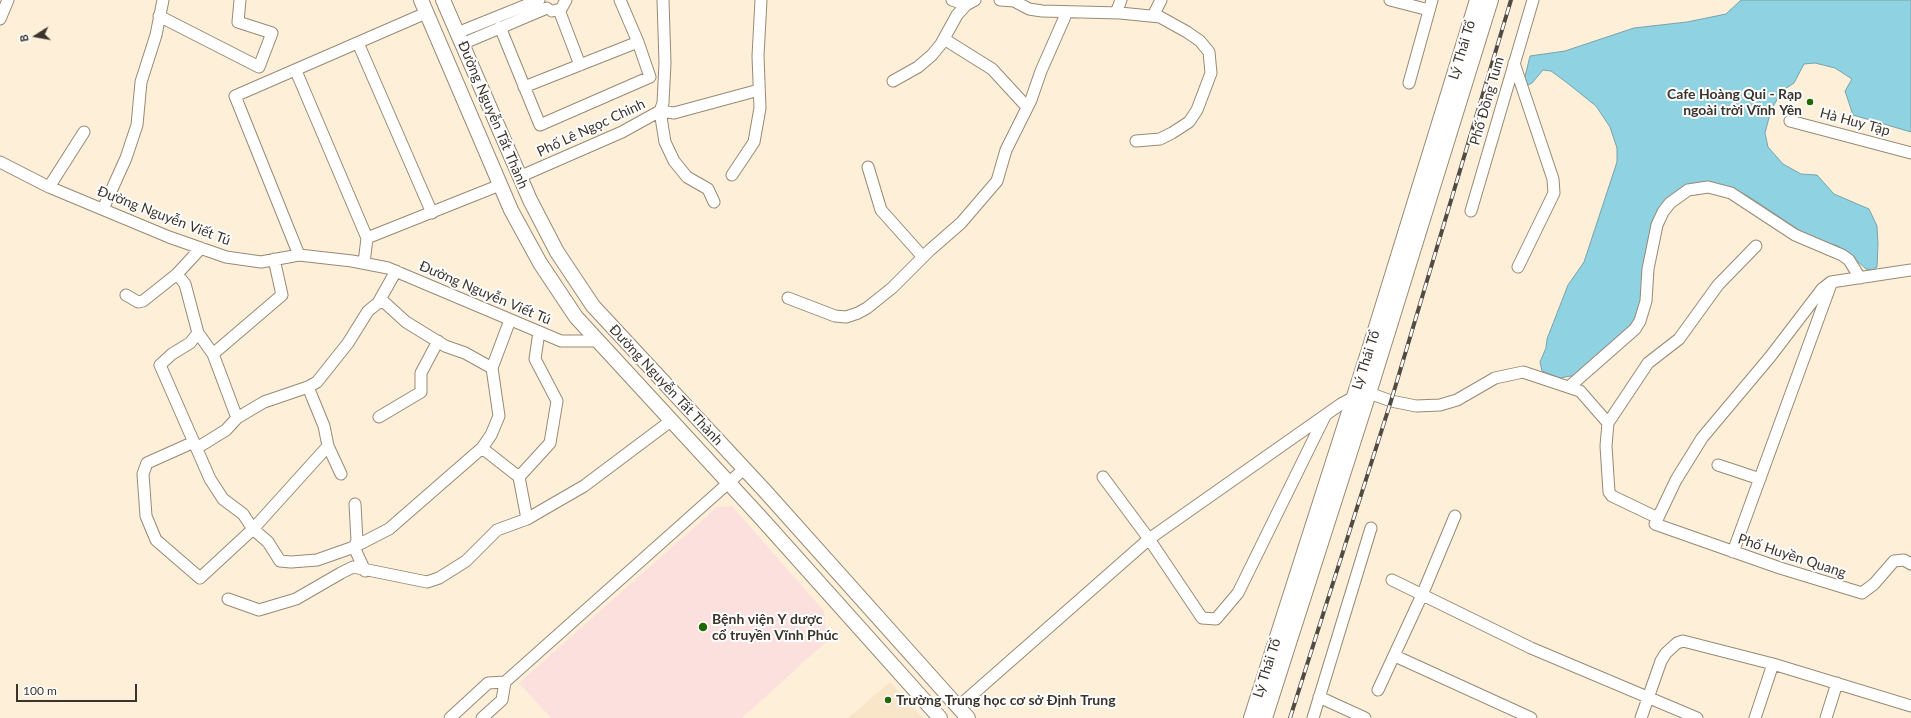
<!DOCTYPE html>
<meta charset="utf-8">
<style>
body{margin:0}
#map{position:relative;width:1911px;height:718px;overflow:hidden;background:#feefd9;font-family:Lato,sans-serif}
canvas{display:block}
.north{position:absolute;left:16px;top:16px;width:40px;height:40px;-webkit-text-stroke:3px #fefefe;paint-order:stroke;rotate:259deg;font-size:11px;font-weight:700;line-height:16px;text-align:center;color:#3a342c}
.north::after{content:'';display:block;margin:auto;width:14px;height:18px;background:#3a342c;clip-path:polygon(50% 0,100% 100%,50% 72%,0 100%)}
.scale{position:absolute;left:16px;top:684px;width:121px;height:18px;box-sizing:border-box;border:2px solid #3a342c;border-top:0;padding-left:5px;font-size:12px;line-height:14px;white-space:nowrap;color:#3a342c;-webkit-text-stroke:3px #fefefe;paint-order:stroke}
</style>
<div id="map">
<canvas width="1911" height="718"></canvas>
<div class="north">B</div>
<div class="scale">100 m</div>
</div>
<script>
const c = document.querySelector('canvas').getContext('2d');
c.lineJoin = 'round';
function paint(path, color) { c.fillStyle = color; c.fill(path, 'evenodd'); }
const poly = rows => new Path2D(rows.map(r => 'M' + r).join(''));
function strokePath(path, color, width, dash) { c.strokeStyle = color; c.lineWidth = width; c.lineCap = dash ? 'butt' : 'round'; c.setLineDash(dash || []); c.stroke(path); }
function write(font, color, halo, rows, align = 'center') {
  c.font = font + ' Lato,sans-serif'; c.lineWidth = 4; c.setLineDash([]); c.textBaseline = 'middle'; c.strokeStyle = halo; c.fillStyle = color; for (const [text, x, y, turn = 0] of rows) {
    c.save(); c.translate(x, y); c.rotate((+turn || 0) * Math.PI / 180); c.textAlign = isNaN(turn) ? turn : align; if (halo) c.strokeText(text, 0, 0); c.fillText(text, 0, 0); c.restore();
  }
}
paint(poly([
 [890,682,923,718,848,718]
]), '#f9e6c9');
paint(poly([
 [732,506,824,611,826,642,742,718,551,718,519,683,717,507]
]), '#fbe0dd');
const water = poly([
 [1741,0,1911,0,1911,132,1853,115,1845,91,1852,79,1835,68,1815,63,1804,64,1794,83,1782,91,1771,110,1765,133,1768,147,1783,164,1801,174,1817,175,1834,194,1869,209,1877,226,1878,244,1877,267,1873,270,1866,269,1853,257,1838,246,1811,238,1748,196,1729,187,1696,184,1657,215,1650,233,1646,252,1641,313,1632,327,1576,375,1560,378,1542,371,1540,362,1546,348,1547,339,1568,285,1584,262,1617,162,1617,148,1610,127,1596,106,1566,82,1551,71,1543,70,1532,83,1526,86,1524,81,1530,56,1565,51,1634,28,1687,22,1726,14,1741,0]
]);
paint(water, '#8fd2e1');
strokePath(water, '#76a3ab', 1);
const minor = poly([
 [952,0,966,5],
 [1000,0,1014,1,1029,9,1042,11,1120,13,1160,17,1187,32,1200,41,1209,52,1211,73,1197,110,1189,122,1172,133,1160,139,1136,141],
 [1390,0,1429,10],
 [559,10,580,65],
 [552,11,561,9,566,0],
 [1116,13,1121,0],
 [159,16,259,67,272,33,238,22,240,0],
 [1153,16,1161,0],
 [0,19,8,0],
 [500,27,540,125,650,77,638,42,620,0],
 [457,33,539,0],
 [944,39,992,69,1027,107],
 [358,43,432,213],
 [462,44,547,8],
 [1514,63,1553,179,1554,193,1518,267],
 [296,71,367,238,364,263],
 [893,81,918,67,932,55,941,44,957,15,966,5,975,0],
 [1409,83,1432,0],
 [524,87,638,42],
 [1790,121,1911,153],
 [0,162,49,187,169,237,226,257,261,262,299,255,352,261,388,268,561,341,597,341],
 [868,167,881,210,923,257],
 [732,175,754,142,760,108,758,56,761,0],
 [519,177,622,132,660,111,663,103,665,63,663,0],
 [49,187,84,132],
 [714,202,708,189,687,177,674,161,665,142,660,111,674,113,759,90],
 [103,209,126,158,137,125,141,82,156,35,163,0],
 [1471,211,1533,0],
 [367,238,500,185],
 [299,255,235,96,426,13],
 [1911,270,1831,282,1822,289,1770,357,1702,438,1676,480,1655,524,1780,568,1862,593,1874,584,1894,561,1904,560,1911,564],
 [177,274,185,284,198,333,190,343,172,354,160,365,210,479,223,499,243,514,253,529,268,542,280,561,291,562,317,560,354,547,389,529,482,448,491,435,499,416,492,368,510,320],
 [126,295,138,302,143,301,177,274,201,248],
 [788,298,835,316,846,317,858,313,867,308,892,288,930,250,961,223,997,181,1006,150,1031,100,1041,71,1067,12],
 [378,303,396,271],
 [198,333,213,354,237,418],
 [213,354,282,295,274,259],
 [308,387,324,426,328,446,341,474],
 [1569,387,1635,329,1640,321,1646,301,1648,269,1657,225,1663,212,1670,203,1688,190,1708,187,1731,193,1795,235,1842,255,1849,260,1860,278],
 [1369,393,1391,401,1416,406,1440,405,1457,400,1495,378,1523,372,1580,391,1608,423],
 [379,417,421,392,421,373,438,341],
 [194,442,147,463,143,474,146,516,156,540,200,578,253,529,328,446],
 [197,448,226,430,237,418,264,402,308,387,317,382,348,343,368,311,378,303,384,302,406,322,445,346,465,353,492,368],
 [1718,465,1760,479],
 [519,477,550,443,557,401,535,359,539,332],
 [1103,477,1149,539,1202,618,1216,619,1238,593,1325,416],
 [355,504,357,541,354,547,365,571],
 [1658,518,1612,496,1609,492,1606,446,1608,423,1648,363,1679,339,1718,285,1756,246],
 [527,519,584,486,672,420],
 [1733,552,1831,284],
 [1392,580,1531,648,1697,718],
 [228,599,259,610,296,599,341,573,353,567,427,582,439,578,466,561,497,530,527,519,519,477,482,448],
 [1395,656,1531,718],
 [1378,690,1422,595,1455,516],
 [1319,697,1365,718],
 [958,707,1149,539,1341,404,1354,397],
 [450,718,488,683,505,682,744,469],
 [482,718,502,700,505,682],
 [1313,718,1371,528],
 [1641,718,1661,661,1666,653,1677,643,1683,641,1773,664,1911,706],
 [1755,718,1773,664],
 [1826,718,1837,683]
]);
const major = poly([
 [421,0,511,210,540,263,576,317,762,519,940,718],
 [443,0,530,200,557,252,593,306,765,491,968,718],
 [1251,718,1373,337,1477,0],
 [1265,718,1369,393,1491,0]
]);
strokePath(minor, '#978a75', 13);
strokePath(major, '#978a75', 16);
strokePath(minor, '#fff', 11);
strokePath(major, '#fff', 14);
const rail = poly([
 [1290,718,1391,401,1511,0]
]);
strokePath(rail, '#524b41', 4);
strokePath(rail, '#fefefe', 2.5, [8]);
for (const [x, y, r, color] of [
 [1810,102,4,"#206802"],
 [703,627,5,"#206802"],
 [888,700,4,"#206802"]
]) { const dot = new Path2D(); dot.arc(x, y, r, 0, 2 * Math.PI); c.fillStyle = color; c.fill(dot); strokePath(dot, '#fefefe', 1.5); }
write('14px', '#3a342c', '#fefefe', [
 ["Lý Thái Tổ",1462,50,-73],
 ["Phố Đồng Tum",1487,101,-74],
 ["Đường Nguyễn Tất Thành",493,115,67],
 ["Hà Huy Tập",1855,122,15],
 ["Phố Lê Ngọc Chinh",591,128,-25],
 ["Đường Nguyễn Viết Tú",164,216,21],
 ["Đường Nguyễn Viết Tú",485,293,23],
 ["Lý Thái Tổ",1366,360,-72],
 ["Đường Nguyễn Tất Thành",666,385,47],
 ["Phố Huyền Quang",1792,556,18],
 ["Lý Thái Tổ",1267,668,-72]
]);
write('bold 14px', '#3a342c', '#fefefe', [
 ["Cafe Hoàng Qui - Rạp",1802,94,"right"],
 ["ngoài trời Vĩnh Yên",1802,110,"right"],
 ["Bệnh viện Y dược",712,619],
 ["cổ truyền Vĩnh Phúc",712,635],
 ["Trường Trung học cơ sở Định Trung",896,700]
], 'left');
</script>
